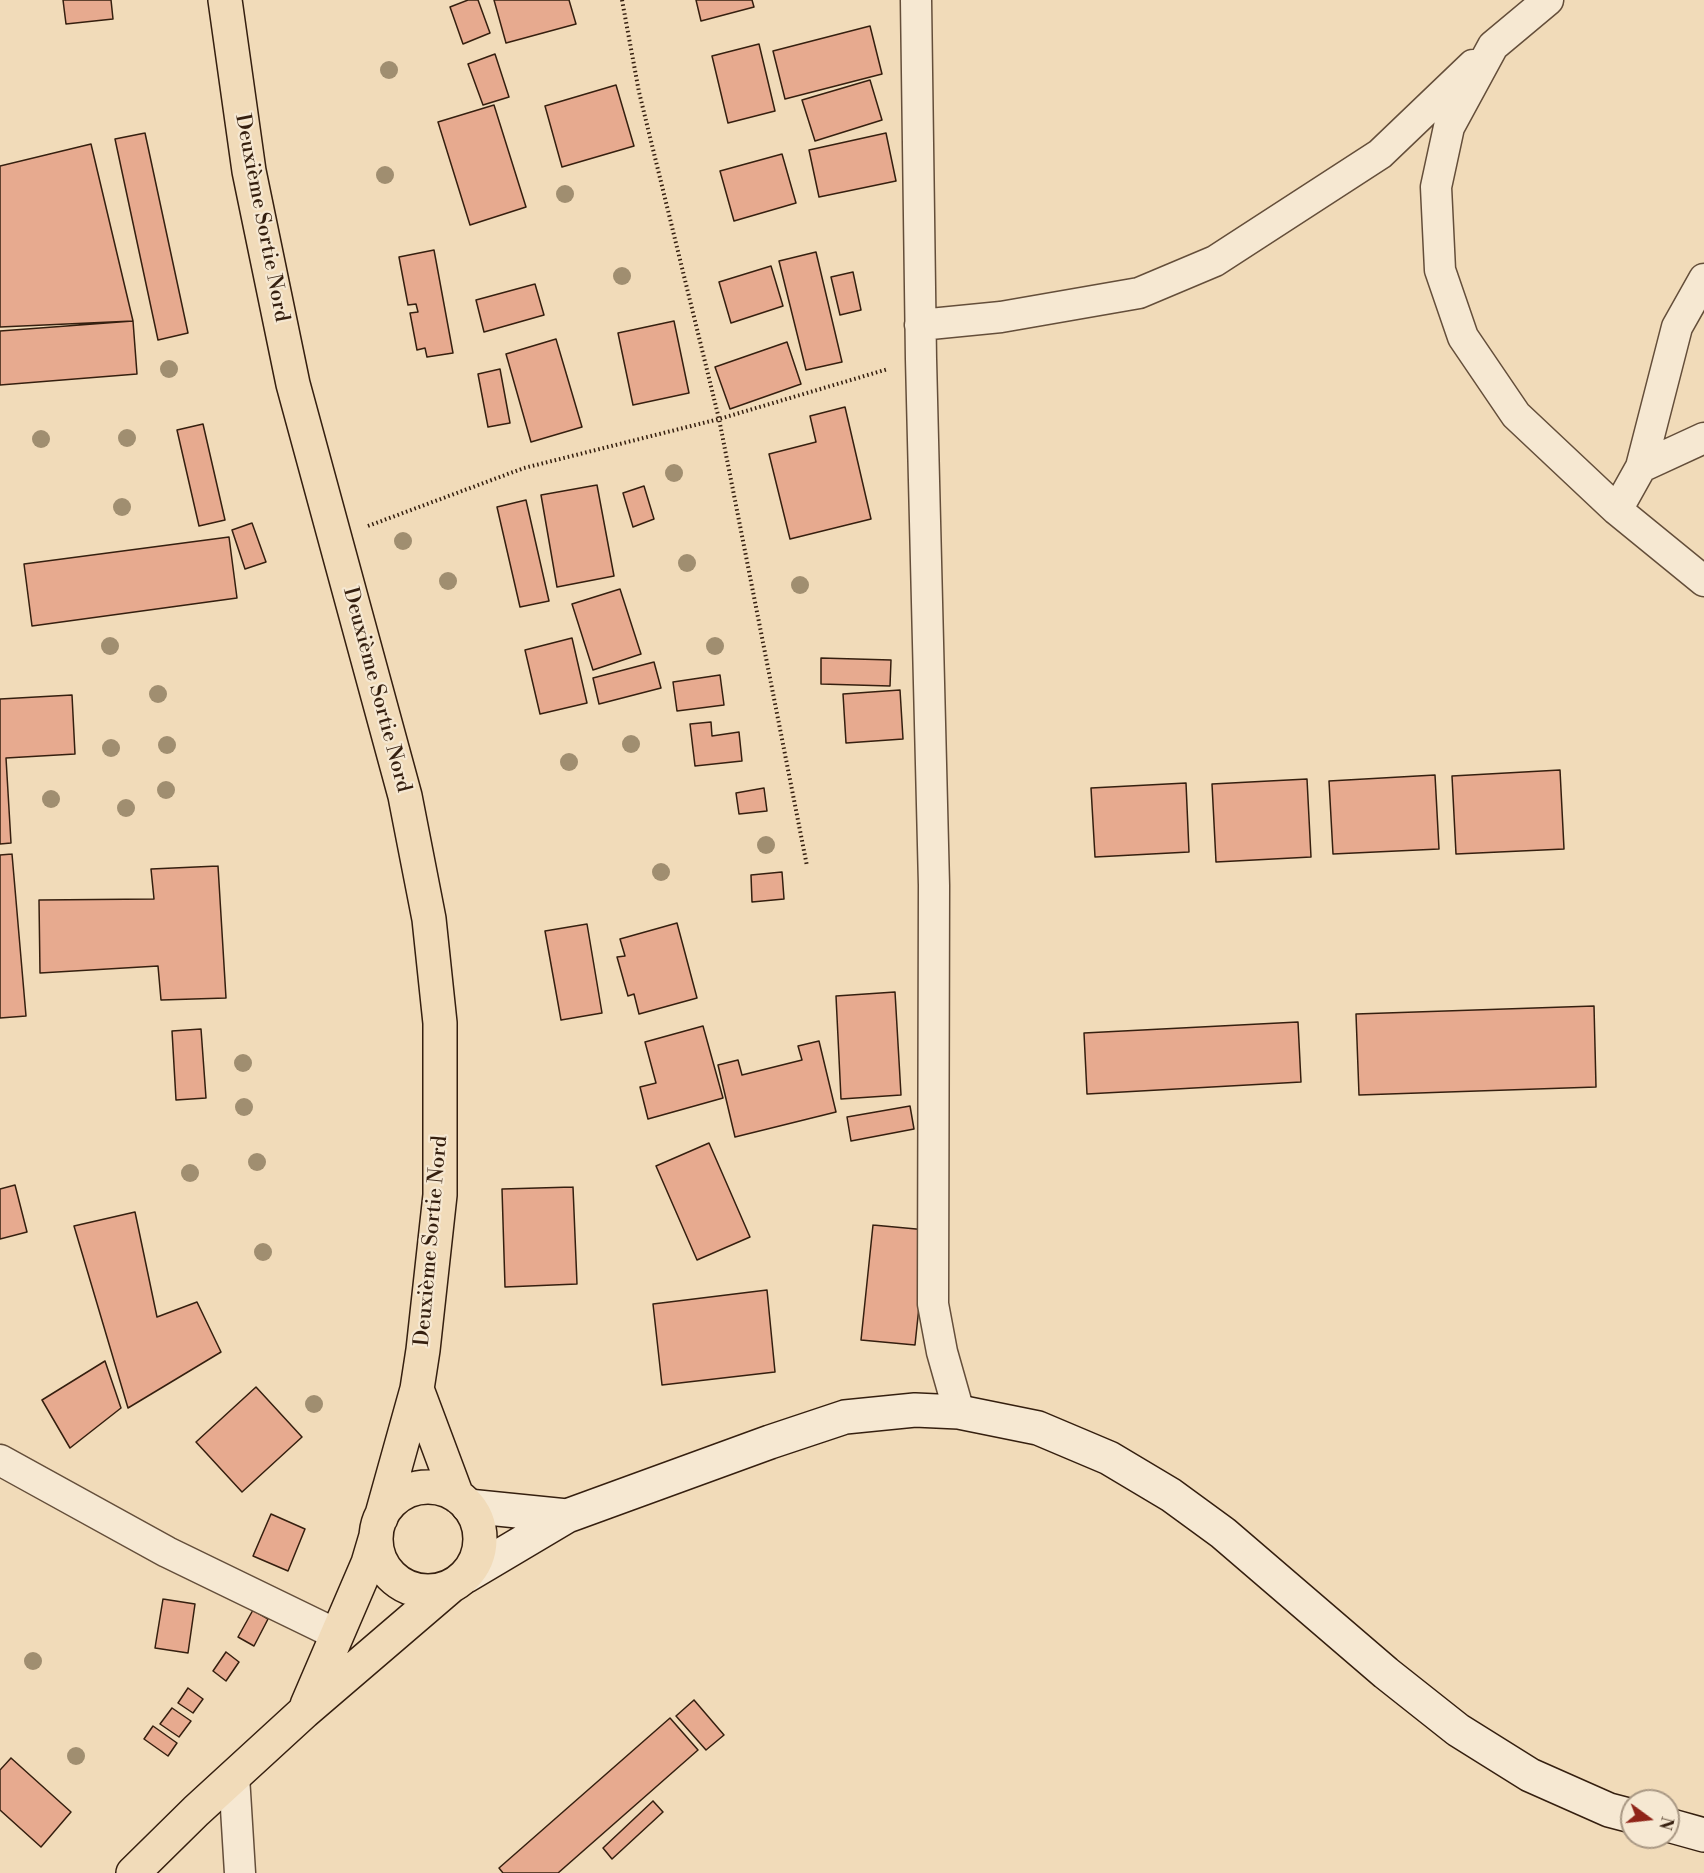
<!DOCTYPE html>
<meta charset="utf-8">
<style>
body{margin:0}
#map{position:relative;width:1704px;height:1873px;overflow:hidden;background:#f1dbb9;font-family:"Libre Bodoni",serif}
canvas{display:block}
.north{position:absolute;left:1620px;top:1789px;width:60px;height:60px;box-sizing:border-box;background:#f6e8d2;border:2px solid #a99884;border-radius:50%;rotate:105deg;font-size:16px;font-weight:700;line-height:24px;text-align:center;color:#351f0f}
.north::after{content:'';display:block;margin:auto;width:21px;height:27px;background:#8f2418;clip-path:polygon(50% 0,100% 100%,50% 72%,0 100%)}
</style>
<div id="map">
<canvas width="1704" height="1873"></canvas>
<div class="north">N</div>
</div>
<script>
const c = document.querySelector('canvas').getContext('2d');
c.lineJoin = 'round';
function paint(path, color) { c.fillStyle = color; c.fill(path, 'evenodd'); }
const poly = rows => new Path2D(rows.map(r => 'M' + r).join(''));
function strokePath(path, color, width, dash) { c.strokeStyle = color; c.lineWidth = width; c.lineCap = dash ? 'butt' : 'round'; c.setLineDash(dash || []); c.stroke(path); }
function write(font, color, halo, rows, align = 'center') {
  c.font = font + ' "Libre Bodoni",serif'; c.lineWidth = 4.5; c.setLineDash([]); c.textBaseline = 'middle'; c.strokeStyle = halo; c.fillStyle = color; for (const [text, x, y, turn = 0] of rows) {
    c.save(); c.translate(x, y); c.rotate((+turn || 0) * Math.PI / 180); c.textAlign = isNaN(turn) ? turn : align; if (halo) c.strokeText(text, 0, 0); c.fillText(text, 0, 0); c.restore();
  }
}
const building = poly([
 [63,0,111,0,113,19,66,24,63,0],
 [468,0,478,0,490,33,463,44,450,7,468,0],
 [494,0,569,0,576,24,506,43,494,0],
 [696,0,752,0,754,7,701,21,696,0],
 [870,26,882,74,785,99,773,51,870,26],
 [759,44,775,111,728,123,712,56,759,44],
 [495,54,509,97,483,105,468,64,495,54],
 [870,80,882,120,815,141,802,100,870,80],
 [616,85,634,146,562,167,545,106,616,85],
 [494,105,526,207,470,225,438,122,494,105],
 [145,133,188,333,158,340,115,139,145,133],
 [886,133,896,181,819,197,809,150,886,133],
 [91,144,133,321,0,327,0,166,91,144],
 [782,154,796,203,734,221,720,171,782,154],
 [434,250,453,353,427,357,425,348,417,350,410,313,418,312,416,304,408,305,399,257,434,250],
 [816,252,842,362,806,370,779,261,816,252],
 [771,266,783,306,731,323,719,282,771,266],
 [853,272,861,310,840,315,831,277,853,272],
 [535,284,544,315,484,332,476,300,535,284],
 [133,321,137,374,0,385,0,331,133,321],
 [674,321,689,393,633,405,618,333,674,321],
 [556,339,582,427,531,442,506,354,556,339],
 [787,342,801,384,730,409,715,367,787,342],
 [500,369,510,423,488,427,478,374,500,369],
 [845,407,871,519,790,539,769,454,816,442,810,416,845,407],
 [203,424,225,520,199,526,177,430,203,424],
 [597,485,614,576,557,587,541,495,597,485],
 [644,486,654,519,633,527,623,493,644,486],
 [526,500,549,601,520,607,497,507,526,500],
 [252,523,266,562,245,569,232,530,252,523],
 [229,537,237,598,32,626,24,564,229,537],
 [620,589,641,654,593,670,572,604,620,589],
 [572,638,587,703,540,714,525,650,572,638],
 [821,658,891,660,890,686,821,684,821,658],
 [654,662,661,688,599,704,593,678,654,662],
 [720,675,724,705,677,711,673,682,720,675],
 [900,690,903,739,846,743,843,694,900,690],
 [72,695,75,754,6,758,11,843,0,844,0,699,72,695],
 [711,722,712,736,739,732,742,761,695,766,690,724,711,722],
 [1560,770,1564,849,1456,854,1452,776,1560,770],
 [1435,775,1439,849,1333,854,1329,781,1435,775],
 [1307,779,1311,857,1216,862,1212,784,1307,779],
 [1186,783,1189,852,1095,857,1091,788,1186,783],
 [764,788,767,811,739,814,736,793,764,788],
 [12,854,26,1016,0,1018,0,855,12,854],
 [218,866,226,998,161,1000,158,966,40,973,39,900,154,899,151,869,218,866],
 [782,872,784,899,752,902,751,875,782,872],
 [677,923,697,998,639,1014,634,994,628,996,617,957,625,956,620,939,677,923],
 [587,924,602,1013,561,1020,545,931,587,924],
 [895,992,901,1095,841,1099,836,996,895,992],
 [1594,1006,1596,1087,1359,1095,1356,1014,1594,1006],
 [1298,1022,1301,1082,1087,1094,1084,1033,1298,1022],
 [703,1026,723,1098,648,1119,640,1087,656,1083,645,1042,703,1026],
 [201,1029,206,1098,176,1100,172,1031,201,1029],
 [819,1041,836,1112,735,1137,718,1065,738,1060,742,1075,802,1060,798,1046,819,1041],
 [910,1106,914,1129,851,1141,847,1117,910,1106],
 [709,1143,750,1237,697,1260,656,1166,709,1143],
 [15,1185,27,1232,0,1239,0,1189,15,1185],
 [573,1187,577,1284,505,1287,502,1189,573,1187],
 [135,1212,157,1317,197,1302,221,1352,128,1408,74,1226,135,1212],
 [873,1225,927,1230,915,1345,861,1340,873,1225],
 [767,1290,775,1372,662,1385,653,1304,767,1290],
 [105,1361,121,1408,70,1448,42,1400,105,1361],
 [256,1387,302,1437,242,1492,196,1442,256,1387],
 [271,1514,305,1529,288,1571,253,1556,271,1514],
 [163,1599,195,1604,188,1653,155,1648,163,1599],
 [253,1610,268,1619,254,1646,238,1637,253,1610],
 [226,1652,239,1662,226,1681,213,1671,226,1652],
 [188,1688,203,1699,193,1713,178,1703,188,1688],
 [694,1700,724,1735,706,1750,676,1716,694,1700],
 [172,1708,191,1721,179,1737,160,1724,172,1708],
 [670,1718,698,1750,558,1873,503,1873,499,1868,670,1718],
 [153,1726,177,1743,168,1756,144,1739,153,1726],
 [11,1758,71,1812,41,1847,0,1810,0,1770,11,1758],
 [653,1801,663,1812,612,1859,603,1848,653,1801]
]);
paint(building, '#e7aa8f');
strokePath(building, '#351f0f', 1.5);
const street = poly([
 [916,0,921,359,934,885,933,1304,942,1352,959,1412],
 [1548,0,1493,46,1449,127,1436,187,1440,270,1463,337,1516,415,1617,510,1704,581],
 [920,325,1001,317,1139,293,1215,261,1380,154,1473,65],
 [1641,467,1704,438],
 [1617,510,1641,467,1677,327,1704,279],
 [0,1460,167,1552,338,1635],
 [234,1776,240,1873]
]);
const secondary = poly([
 [468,1506,567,1516],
 [466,1576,567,1516,770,1442,845,1417,915,1410,959,1412,1038,1428,1109,1458,1171,1495,1223,1533,1386,1673,1458,1730,1530,1775,1609,1810,1632,1816],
 [1668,1825,1704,1835]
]);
const primary = poly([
 [225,0,249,171,293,384,405,796,429,919,440,1023,440,1195,423,1350,417,1389,381,1518],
 [417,1389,457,1496],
 '376 1539a52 52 0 1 1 104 0a52 52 0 1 1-104 0Z',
 [307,1705,368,1563,376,1536],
 [133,1873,196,1811,304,1712,451,1586]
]);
strokePath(street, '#644e3a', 33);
strokePath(secondary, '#351f0f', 36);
strokePath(primary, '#351f0f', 36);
strokePath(poly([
 [622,0,639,92,719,419,807,866],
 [368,526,524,468,719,419,888,369]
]), '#351f0f', 4, [1.5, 3]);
strokePath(street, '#f6e8d2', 30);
strokePath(secondary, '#f6e8d2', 33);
strokePath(primary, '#f1dbb9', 33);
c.fillStyle = '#a08e70';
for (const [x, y] of [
 [389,70],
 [385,175],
 [565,194],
 [622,276],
 [169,369],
 [127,438],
 [41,439],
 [674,473],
 [122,507],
 [403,541],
 [687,563],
 [448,581],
 [800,585],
 [110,646],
 [715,646],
 [158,694],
 [631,744],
 [167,745],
 [111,748],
 [569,762],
 [166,790],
 [51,799],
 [126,808],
 [766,845],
 [661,872],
 [243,1063],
 [244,1107],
 [257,1162],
 [190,1173],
 [263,1252],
 [314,1404],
 [33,1661],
 [76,1756]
]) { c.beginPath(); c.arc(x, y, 9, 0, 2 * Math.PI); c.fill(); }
write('21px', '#351f0f', '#f6e8d2', [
 ["Deuxième Sortie Nord",261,218,79],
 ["Deuxième Sortie Nord",376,690,75],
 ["Deuxième Sortie Nord",432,1241,-85]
]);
</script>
